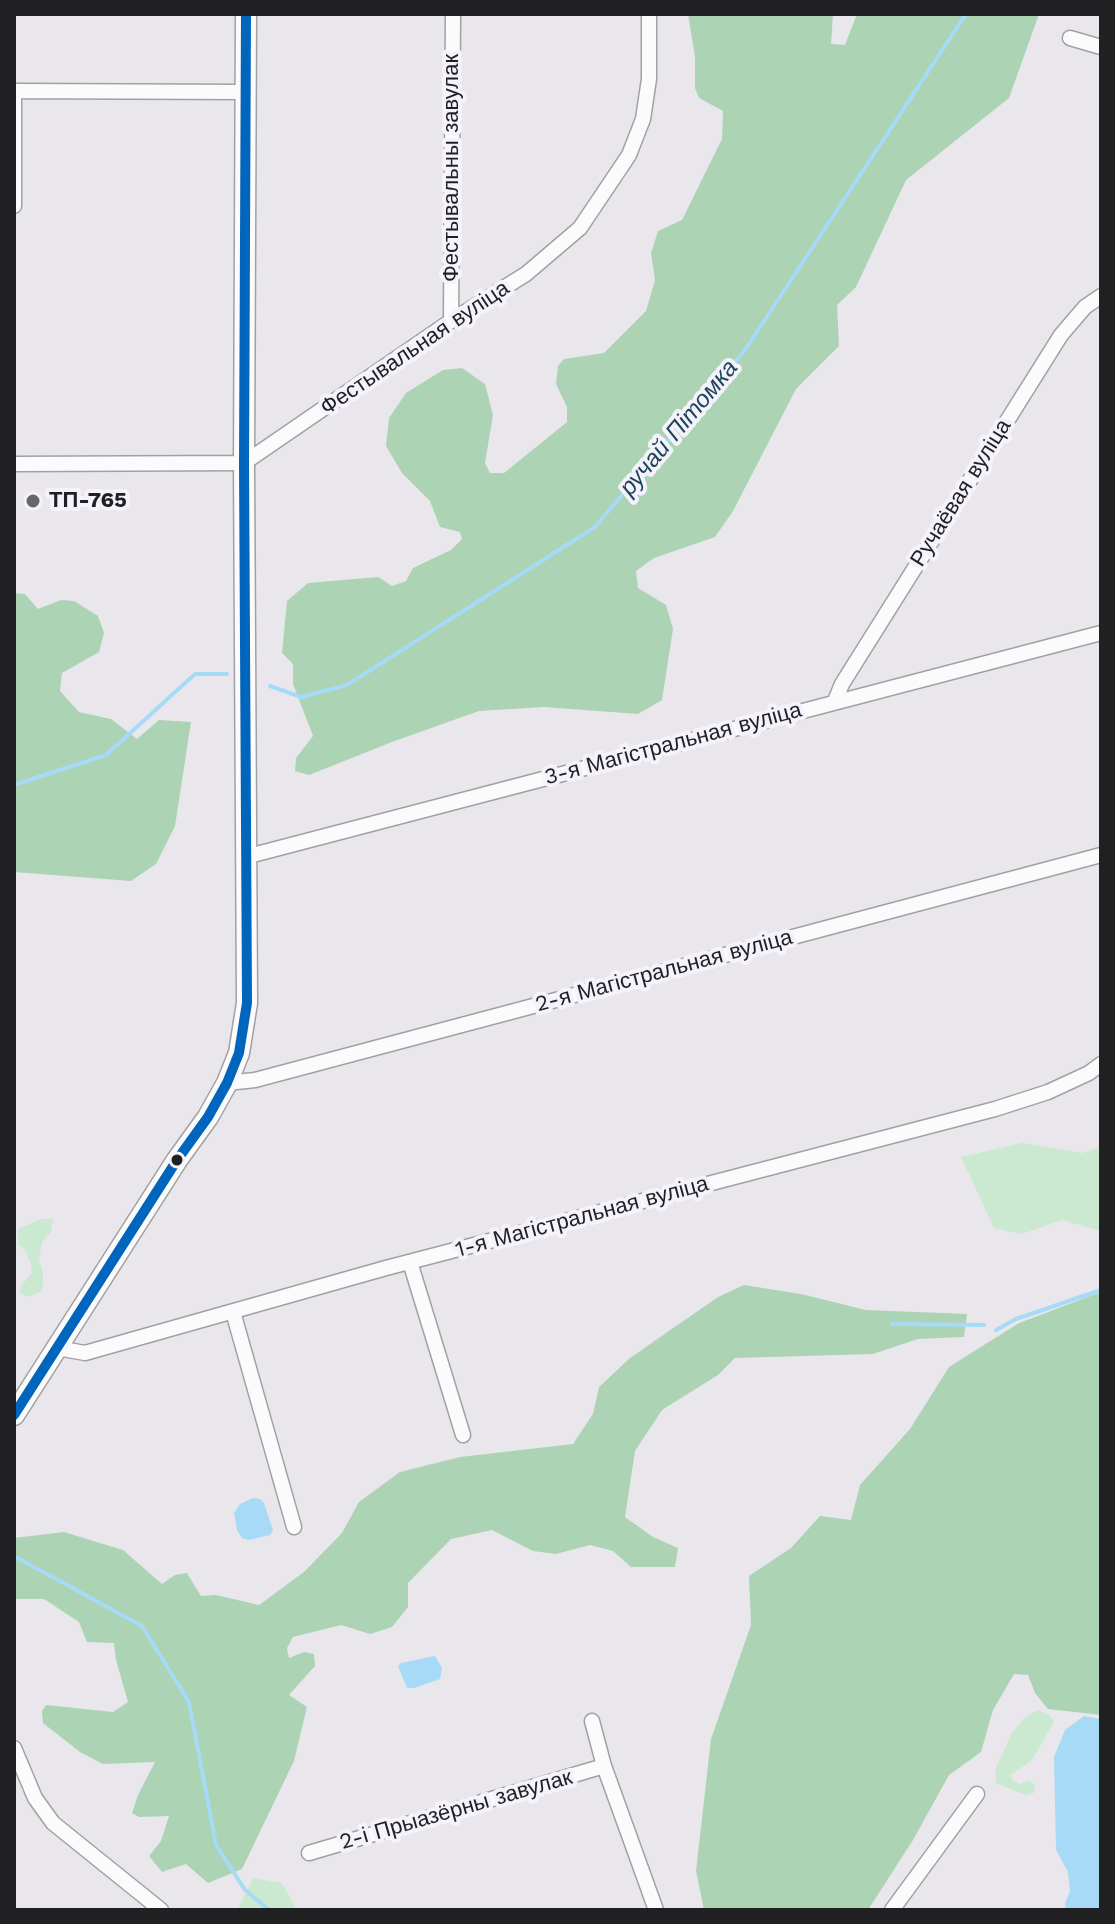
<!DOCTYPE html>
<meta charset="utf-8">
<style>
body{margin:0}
#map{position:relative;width:1115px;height:1924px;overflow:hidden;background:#e9e7ec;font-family:"Work Sans",sans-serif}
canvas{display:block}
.frame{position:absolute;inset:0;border:16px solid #201f22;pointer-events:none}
</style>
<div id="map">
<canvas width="1115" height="1924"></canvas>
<div class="frame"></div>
</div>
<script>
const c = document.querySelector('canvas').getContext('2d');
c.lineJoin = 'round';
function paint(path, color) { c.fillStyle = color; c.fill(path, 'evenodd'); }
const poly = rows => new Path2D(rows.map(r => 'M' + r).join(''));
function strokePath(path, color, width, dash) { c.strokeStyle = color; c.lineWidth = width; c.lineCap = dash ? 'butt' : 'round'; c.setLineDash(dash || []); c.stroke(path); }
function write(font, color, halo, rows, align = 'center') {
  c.font = font + ' "Work Sans",sans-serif'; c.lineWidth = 8; c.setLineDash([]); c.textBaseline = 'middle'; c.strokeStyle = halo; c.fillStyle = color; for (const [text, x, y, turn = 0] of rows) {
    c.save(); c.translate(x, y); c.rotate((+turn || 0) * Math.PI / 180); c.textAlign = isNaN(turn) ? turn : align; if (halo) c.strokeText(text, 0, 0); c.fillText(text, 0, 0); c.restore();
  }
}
paint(poly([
 [1022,1143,1082,1153,1101,1147,1101,1231,1062,1220,1022,1234,994,1228,961,1157],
 [41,1219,53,1219,51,1232,42,1242,39,1261,43,1272,43,1285,41,1292,27,1297,19,1293,21,1286,32,1273,31,1264,26,1252,18,1244,18,1229],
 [1037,1710,1049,1714,1054,1722,1032,1760,1011,1775,1013,1781,1020,1784,1028,1781,1035,1784,1034,1793,1025,1795,996,1783,995,1770,1012,1733,1025,1717],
 [253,1878,282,1883,297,1910,237,1910]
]), '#cae9d0');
paint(poly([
 [688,14,833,14,831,44,845,45,857,14,1039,14,1009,98,906,180,856,287,837,305,839,346,796,389,733,511,715,537,654,558,636,571,638,588,666,605,673,629,662,700,638,714,544,707,479,711,392,742,309,775,295,771,296,758,313,736,293,684,293,664,282,653,287,601,308,583,378,577,392,586,406,581,413,568,451,550,462,539,460,532,440,527,430,501,402,473,386,446,389,418,406,393,443,370,462,368,485,384,493,415,485,463,490,473,504,473,567,422,567,407,556,384,558,366,564,359,604,353,646,311,655,280,651,253,658,231,682,220,722,139,723,111,699,98,695,88,695,57],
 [14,593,25,594,38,609,61,600,74,601,98,616,104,633,99,652,62,673,60,691,79,712,111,719,137,739,159,720,191,722,175,826,156,864,131,881,14,872],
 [744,1285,801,1294,866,1310,967,1314,964,1337,918,1339,873,1354,735,1358,718,1375,662,1410,635,1451,625,1517,653,1537,678,1548,675,1567,631,1567,613,1551,590,1545,556,1554,533,1551,492,1530,451,1539,408,1583,408,1607,392,1627,370,1634,341,1625,293,1637,287,1648,289,1658,304,1652,314,1654,315,1666,289,1695,307,1707,294,1761,242,1869,208,1883,186,1864,162,1872,149,1856,161,1841,169,1816,139,1817,132,1813,138,1795,155,1762,103,1764,80,1752,43,1723,42,1711,46,1705,113,1712,128,1702,116,1660,114,1643,87,1642,79,1622,44,1599,14,1599,14,1538,64,1532,123,1550,162,1584,175,1575,187,1573,201,1596,216,1595,259,1605,304,1572,342,1533,359,1502,400,1472,460,1457,573,1444,593,1414,599,1387,630,1358,718,1297],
 [1101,1292,1101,1715,1048,1709,1035,1693,1028,1675,1014,1674,993,1710,981,1752,949,1775,913,1840,868,1910,704,1910,696,1871,711,1739,751,1625,749,1576,791,1548,820,1516,851,1520,860,1485,910,1429,949,1367,1019,1323]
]), '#acd3b4');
paint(poly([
 [253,1498,260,1499,264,1503,273,1530,270,1535,249,1540,242,1538,237,1530,234,1513,240,1504],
 [435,1656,442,1668,440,1679,414,1688,407,1688,398,1666,401,1663],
 [1084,1716,1101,1719,1101,1910,1066,1910,1065,1904,1070,1891,1068,1872,1056,1850,1054,1757,1065,1730]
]), '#a6daf6');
strokePath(poly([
 [270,686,301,697,347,685,595,527,745,350,966,14],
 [14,785,106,755,195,674,227,674],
 [892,1324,984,1325],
 [996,1330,1016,1319,1101,1290],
 [14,1556,142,1626,189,1702,216,1845,245,1890,269,1910]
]), '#a6daf6', 4);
const street = poly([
 [1070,38,1101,47],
 [14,91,245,92],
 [14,206,14,91],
 [451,321,453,14],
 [14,464,244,463,451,321,526,274,580,228,629,155,643,119,649,79,649,14],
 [835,701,842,684,1061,335,1085,307,1101,296],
 [245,857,1101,633],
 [227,1083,255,1080,1101,855],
 [410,1262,463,1435],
 [233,1312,294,1527],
 [57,1348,85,1353,386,1268,995,1109,1048,1092,1089,1073,1101,1064],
 [592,1721,604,1766,656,1910],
 [14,1748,35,1798,53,1823,161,1910],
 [309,1853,604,1766],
 [892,1910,977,1794]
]);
const secondary = poly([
 [14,1415,177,1160,208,1117,227,1083,239,1053,247,1003,244,463,246,14]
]);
strokePath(street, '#a1a0a3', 17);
strokePath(secondary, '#a1a0a3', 23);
strokePath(street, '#fcfbfc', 14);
strokePath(secondary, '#fcfbfc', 20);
strokePath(poly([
 [14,1415,177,1160,208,1117,227,1083,239,1053,247,1003,244,463,246,14]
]), '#0065bd', 10);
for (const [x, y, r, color] of [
 [33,501,8,"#666569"],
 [177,1160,7,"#201f22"]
]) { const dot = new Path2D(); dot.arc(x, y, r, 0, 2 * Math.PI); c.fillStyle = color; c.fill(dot); strokePath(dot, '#f5f2fb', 3); }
write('22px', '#201f22', '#f5f2fb', [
 ["Фестывальны завулак",452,168,-90],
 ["Фестывальная вуліца",415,348,-34],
 ["Ручаёвая вуліца",961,493,-58],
 ["3-я Магістральная вуліца",673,744,-15],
 ["2-я Магістральная вуліца",664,971,-15],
 ["1-я Магістральная вуліца",582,1217,-15],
 ["2-і Прыазёрны завулак",456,1810,-16]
]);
write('bold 22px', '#201f22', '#f5f2fb', [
 ["ТП-765",49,501]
], 'left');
write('italic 24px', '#1c465a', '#f5f2fb', [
 ["ручай Пітомка",679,428,-50]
]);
</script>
